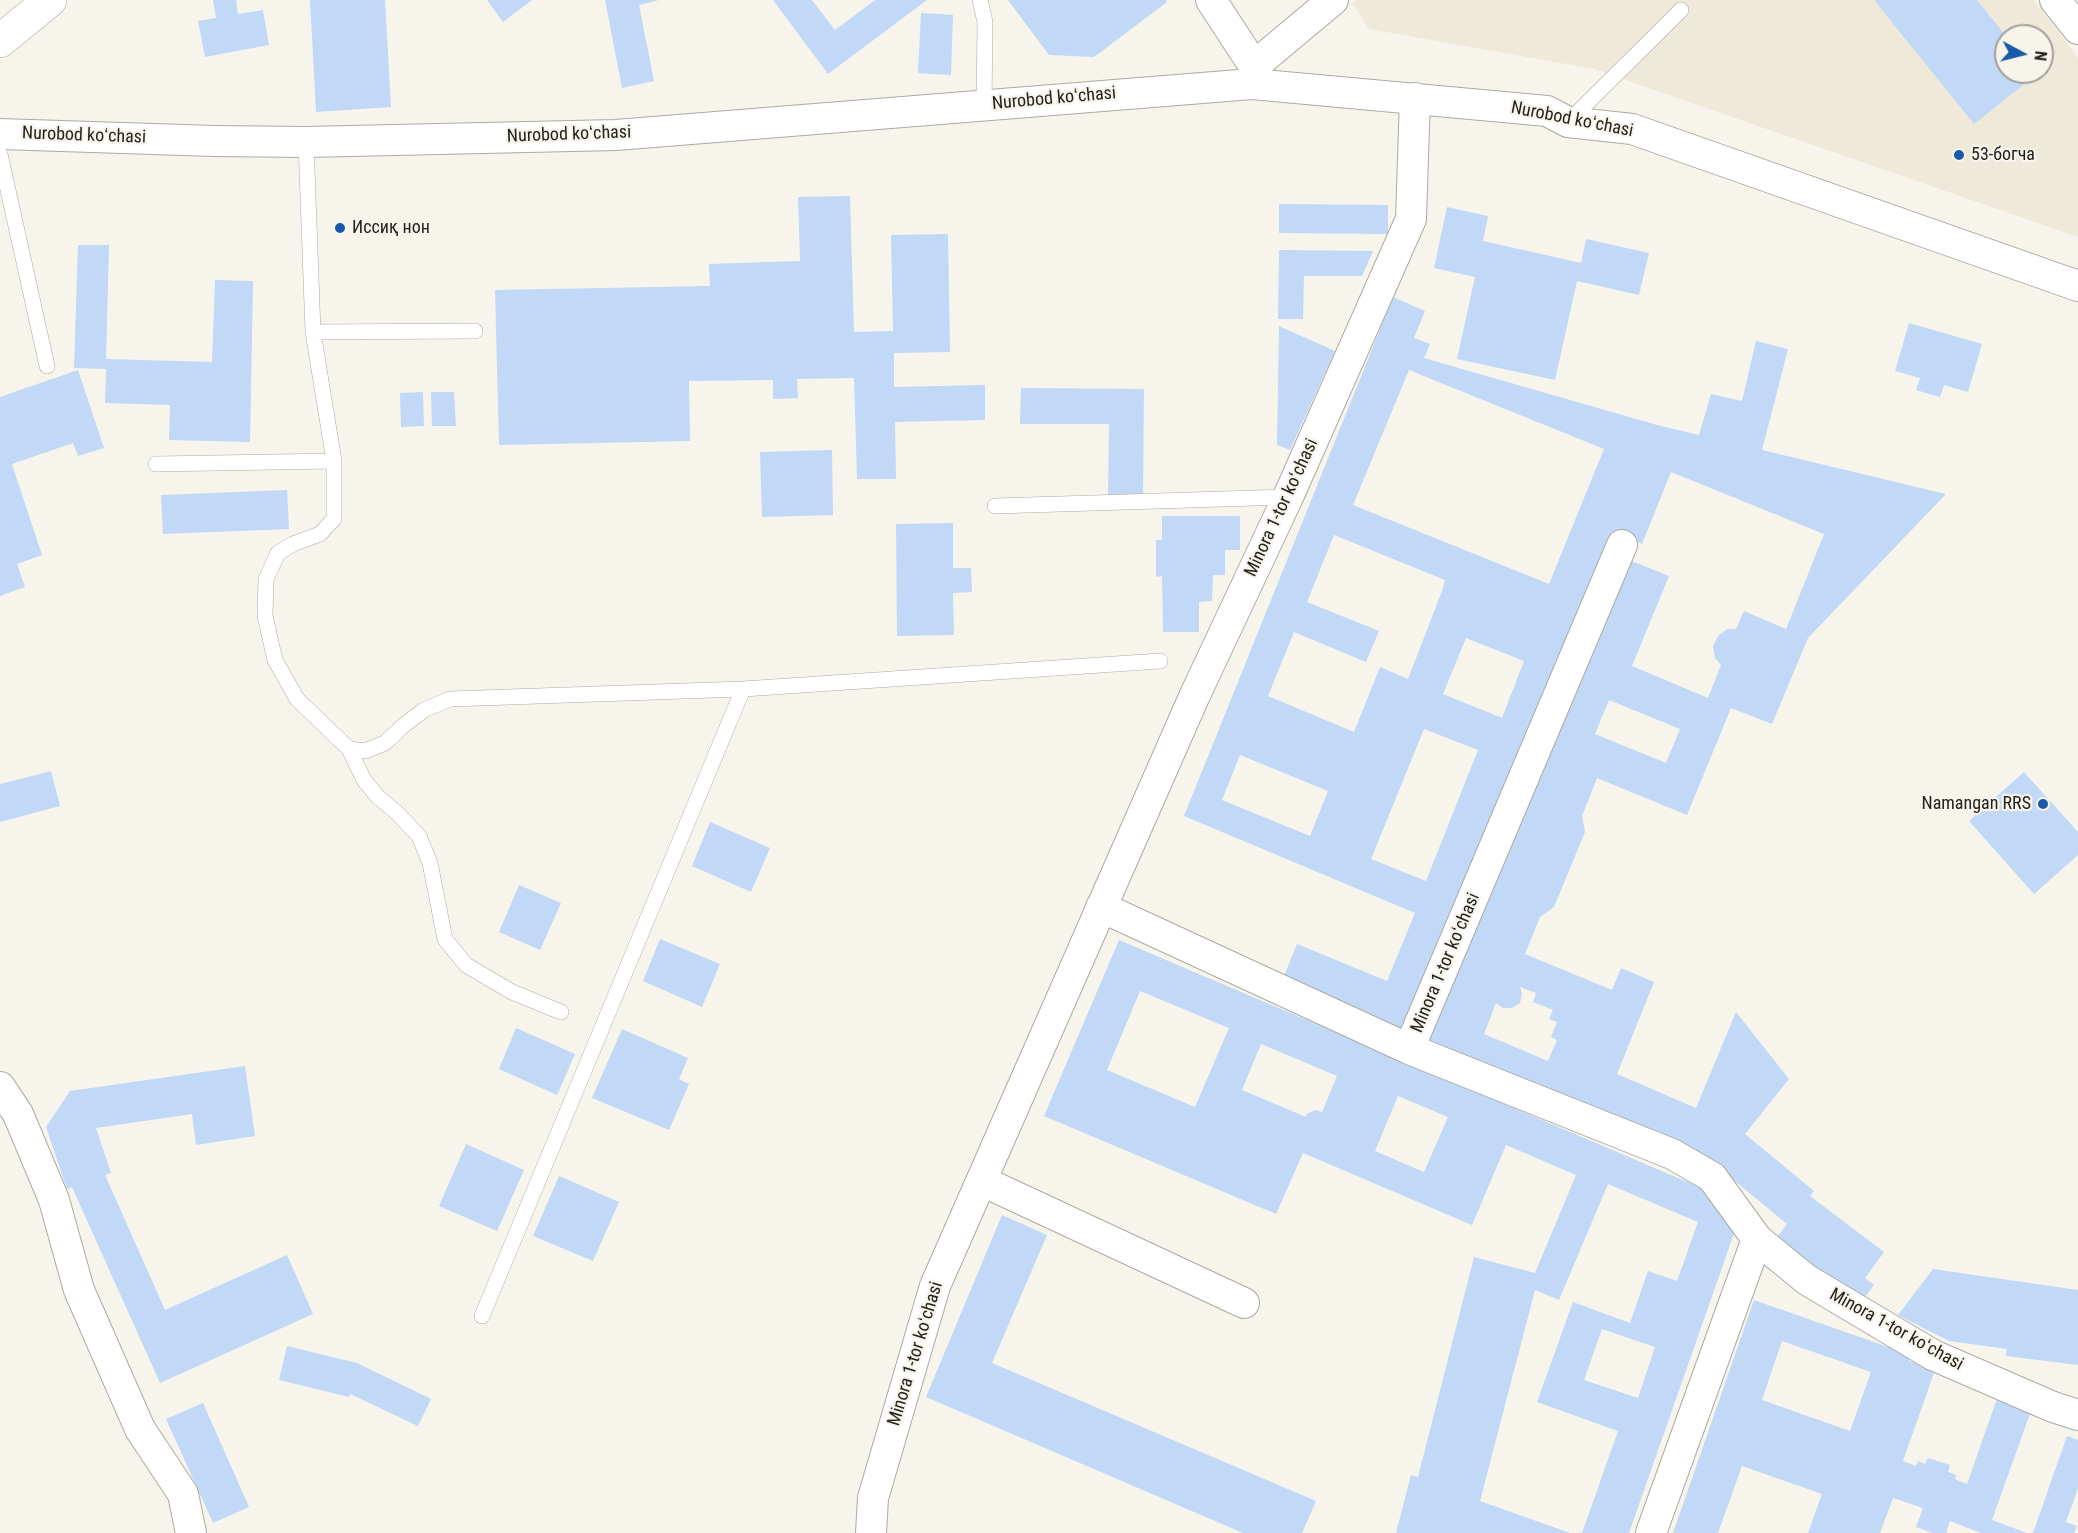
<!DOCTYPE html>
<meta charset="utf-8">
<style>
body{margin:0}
#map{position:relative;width:2078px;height:1533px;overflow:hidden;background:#f7f4ec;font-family:"Roboto Condensed",sans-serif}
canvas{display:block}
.north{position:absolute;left:1994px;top:24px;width:60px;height:60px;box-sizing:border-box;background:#f7f4ec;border:2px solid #a2a09a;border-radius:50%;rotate:97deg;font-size:16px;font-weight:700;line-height:24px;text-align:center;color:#23221f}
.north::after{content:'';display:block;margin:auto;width:21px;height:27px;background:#1959aa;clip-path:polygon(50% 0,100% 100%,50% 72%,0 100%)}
</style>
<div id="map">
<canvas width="2078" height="1533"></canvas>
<div class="north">N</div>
</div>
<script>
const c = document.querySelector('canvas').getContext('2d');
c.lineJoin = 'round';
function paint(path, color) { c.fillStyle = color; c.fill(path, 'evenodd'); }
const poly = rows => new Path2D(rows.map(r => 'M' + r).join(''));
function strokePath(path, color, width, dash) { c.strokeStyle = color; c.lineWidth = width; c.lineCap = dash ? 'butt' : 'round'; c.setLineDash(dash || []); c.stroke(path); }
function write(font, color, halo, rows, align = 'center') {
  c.font = font + ' "Roboto Condensed",sans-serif'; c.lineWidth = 4.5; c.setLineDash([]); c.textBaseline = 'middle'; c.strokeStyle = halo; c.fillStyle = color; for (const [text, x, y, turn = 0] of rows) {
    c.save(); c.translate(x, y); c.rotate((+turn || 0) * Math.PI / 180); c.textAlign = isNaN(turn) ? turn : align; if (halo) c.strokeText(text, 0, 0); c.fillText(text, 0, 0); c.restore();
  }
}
paint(poly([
 [1357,0,2034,0,2078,58,2078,237,1594,69,1369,29,1353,4],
 [2006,36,2042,36,2042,72,2006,72]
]), '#eee9d9');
paint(poly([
 [213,0,236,0,238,14,263,10,269,45,205,57,198,21,216,18],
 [310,0,385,0,391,107,316,112],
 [487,0,532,0,503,22],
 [605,0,659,0,639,5,654,81,622,88],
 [773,0,812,0,835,30,875,0,927,0,828,74],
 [1008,0,1166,0,1167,2,1094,57,1049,55],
 [1874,0,1977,0,2006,36,2006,72,2035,72,2037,74,1974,124],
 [921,13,953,15,951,75,918,73],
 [850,196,854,332,893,331,891,235,948,234,950,352,894,353,894,387,985,385,985,420,895,422,896,479,857,479,854,378,797,379,798,398,773,399,773,380,689,381,690,441,499,445,495,290,710,286,709,264,800,261,798,197],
 [1279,204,1388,205,1388,234,1279,233],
 [1447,207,1488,216,1483,241,1581,263,1586,239,1649,253,1639,295,1577,281,1555,380,1457,359,1475,277,1434,268],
 [78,245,109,245,106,359,212,362,215,280,253,281,250,442,169,440,170,405,105,403,106,369,74,368],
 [1279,250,1373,251,1362,276,1304,276,1303,319,1278,319],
 [1393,297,1425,311,1414,338,1430,344,1424,358,1657,425,1699,435,1711,394,1742,401,1756,341,1788,349,1762,450,1946,494,1808,638,1772,724,1731,708,1687,815,1597,778,1582,816,1585,832,1554,907,1540,917,1525,954,1612,990,1621,968,1654,982,1617,1074,1696,1108,1736,1012,1789,1079,1745,1134,1814,1191,1810,1196,1884,1252,1865,1278,1874,1285,1861,1302,1772,1244,1787,1224,1713,1163,1424,1044,1624,558,1669,576,1632,666,1708,698,1721,665,1715,658,1713,646,1718,636,1727,629,1736,629,1744,611,1786,629,1824,534,1671,472,1642,544,1614,532,1519,767,1405,1032,1282,981,1297,944,1387,981,1415,913,1184,816],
 [1409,370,1604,449,1549,584,1353,505],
 [1334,535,1445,580,1442,591,1408,679,1380,667,1354,732,1268,696,1294,632,1366,662,1379,631,1307,602],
 [1466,638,1524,661,1502,718,1443,694],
 [1609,700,1680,729,1666,763,1595,734],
 [1424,729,1478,750,1426,881,1371,859],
 [1240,755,1328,791,1310,836,1222,800],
 [1520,987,1536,993,1533,1002,1553,1010,1549,1019,1557,1022,1551,1037,1557,1040,1548,1061,1484,1034,1496,1003,1503,1008,1512,1008,1520,1003,1522,994],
 [1909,323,1982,344,1968,392,1944,385,1940,397,1916,390,1920,378,1895,371],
 [1279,326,1335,351,1290,450,1277,445],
 [78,370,104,448,78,456,73,443,12,464,42,555,17,564,25,587,0,596,0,397],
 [1021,388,1144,389,1143,498,1108,498,1109,424,1020,424],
 [423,392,424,426,401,427,400,393],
 [431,392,454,392,456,426,432,426],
 [832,450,833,515,762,517,760,452],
 [287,490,289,529,163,534,161,495],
 [1162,516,1240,516,1240,550,1225,550,1225,575,1213,575,1212,601,1199,602,1199,632,1163,632,1162,576,1156,577,1156,540,1162,540],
 [953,523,953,568,971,568,972,592,953,593,954,635,897,636,896,524],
 [51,771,60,806,0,822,0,784],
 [2024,772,2078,832,2078,855,2034,894,1969,821],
 [710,822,770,848,751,892,692,866],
 [519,885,561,903,540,950,499,932],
 [660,939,720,964,702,1007,643,981],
 [1119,940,1704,1189,1737,1225,1629,1533,1582,1533,1618,1431,1537,1402,1573,1302,1630,1323,1648,1271,1677,1281,1698,1222,1608,1184,1559,1300,1535,1290,1480,1501,1570,1533,1396,1533,1411,1475,1418,1477,1474,1257,1535,1273,1576,1175,1506,1145,1472,1225,1303,1153,1276,1214,1044,1116],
 [1140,991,1229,1028,1195,1107,1107,1070],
 [1261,1044,1337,1076,1322,1112,1315,1110,1307,1114,1306,1117,1242,1090],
 [1398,1096,1448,1117,1424,1172,1375,1151],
 [1602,1329,1655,1347,1638,1398,1584,1380],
 [516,1028,575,1054,557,1095,499,1069],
 [622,1029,688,1058,679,1079,689,1084,669,1130,592,1098],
 [245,1066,255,1136,196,1145,192,1114,96,1128,111,1173,105,1175,165,1310,287,1255,313,1314,160,1383,72,1187,67,1189,46,1127,70,1091],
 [466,1144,524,1170,497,1231,439,1206],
 [559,1176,619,1202,593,1261,533,1236],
 [1002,1215,1047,1235,992,1363,1316,1501,1302,1533,1243,1533,926,1397],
 [1933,1269,2078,1290,2078,1365,2006,1356,2007,1349,1949,1341,1898,1315],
 [1754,1300,1911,1355,1909,1361,1935,1370,1903,1461,1916,1466,1918,1461,1925,1464,1928,1458,1950,1465,1948,1472,1956,1475,1955,1479,1967,1484,1999,1393,2033,1405,1992,1520,2027,1533,1981,1533,1950,1521,1946,1533,1933,1533,1916,1527,1923,1508,1893,1498,1880,1533,1808,1533,1822,1494,1742,1466,1718,1533,1673,1533],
 [1782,1341,1871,1372,1850,1431,1762,1400],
 [287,1346,357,1363,431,1399,418,1426,350,1394,349,1397,279,1380],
 [203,1403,249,1507,213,1523,166,1419],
 [2067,1436,2078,1440,2078,1488,2066,1522,2077,1526,2074,1533,2033,1533]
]), '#c1d8f7');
const service = poly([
 [980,0,985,22,984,105],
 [1568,122,1681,10],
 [306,142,313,332],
 [0,154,47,366],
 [334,461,313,332,475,331],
 [156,464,334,461,334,519,320,534,293,544,278,553,266,579,265,616,275,660,297,699,349,749,364,780,377,796,396,812,419,836,430,863,445,939,466,965,512,992,561,1012],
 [995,506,1288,497],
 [349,749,365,751,385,743,404,725,424,710,450,699,743,689,1160,661],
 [482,1316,743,689]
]);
const minor = poly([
 [1211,0,1254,66,1252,84],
 [2055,0,2078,29],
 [1254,66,1333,0],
 [0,134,214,141,306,142,616,135,1252,84,1547,111,1568,122,1632,129,2078,286],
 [1101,907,1409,1049,1672,1154,1712,1177,1757,1239,1807,1280,1933,1355,2053,1407,2078,1415],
 [1409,1049,1622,545],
 [0,1087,18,1114,54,1200,79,1290,140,1429,183,1494,191,1533],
 [982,1181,1244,1303],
 [871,1533,873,1498,935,1286,1194,697,1288,497,1411,219,1415,98],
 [1651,1533,1757,1239]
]);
const primary = poly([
 [0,41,50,0]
]);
strokePath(service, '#adaaa3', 16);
strokePath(minor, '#adaaa3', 32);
strokePath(primary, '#adaaa3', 34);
strokePath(service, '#fff', 15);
strokePath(minor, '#fff', 30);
strokePath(primary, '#fff', 33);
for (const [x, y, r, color] of [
 [1959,155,6,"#1959aa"],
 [340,228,6,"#1959aa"],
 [2043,804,6,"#1959aa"]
]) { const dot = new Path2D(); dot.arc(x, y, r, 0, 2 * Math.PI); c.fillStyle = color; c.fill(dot); strokePath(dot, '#f7f4ec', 2); }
write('18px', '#23221f', '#f7f4ec', [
 ["Nurobod koʻchasi",1054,99,-5],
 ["Nurobod koʻchasi",1572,120,11],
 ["Nurobod koʻchasi",569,135,-2],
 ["Nurobod koʻchasi",84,136,2],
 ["Minora 1-tor koʻchasi",1282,508,-65],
 ["Minora 1-tor koʻchasi",1446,963,-67],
 ["Minora 1-tor koʻchasi",1896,1330,29],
 ["Minora 1-tor koʻchasi",916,1354,-73]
]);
write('18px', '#23221f', '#f7f4ec', [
 ["53-богча",1971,155],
 ["Иссиқ нон",352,228],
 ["Namangan RRS",2031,804,"right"]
], 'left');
</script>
